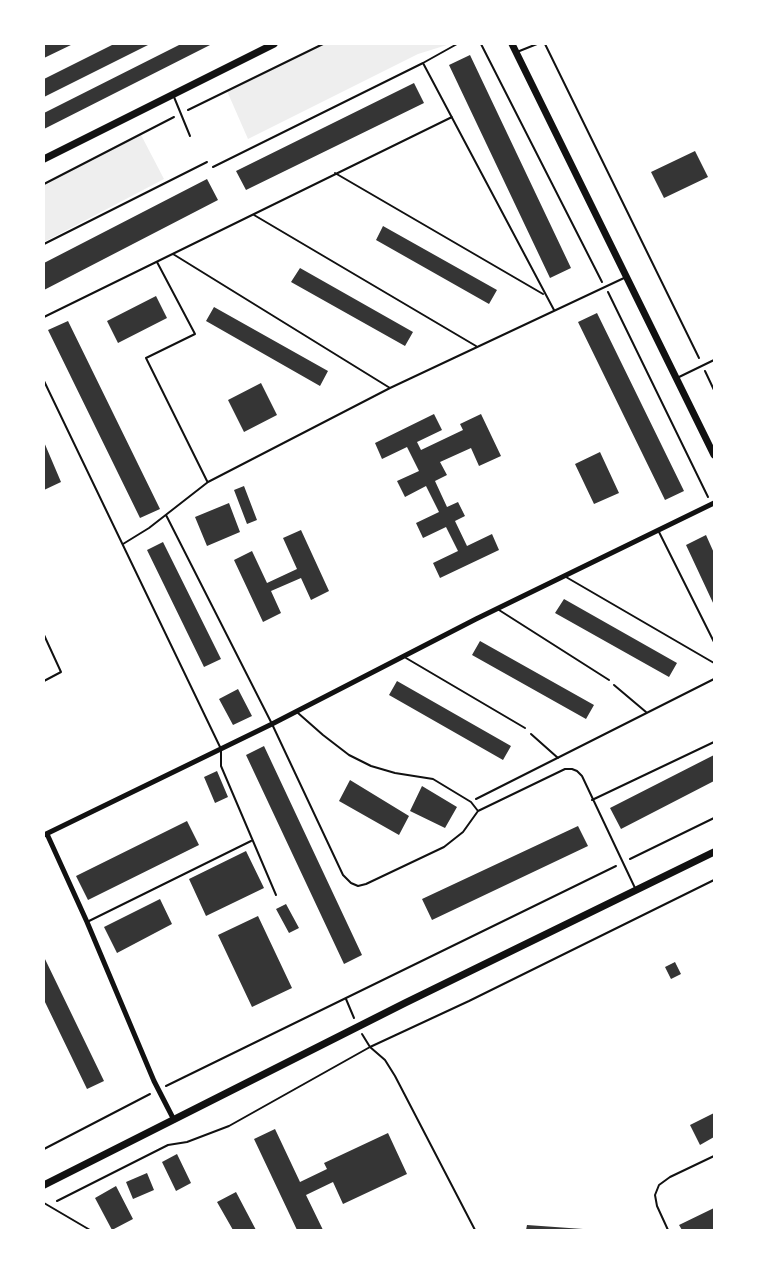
<!DOCTYPE html>
<style>
body{margin:0}
#map{position:relative;width:758px;height:1274px;overflow:hidden;background:#fff;font-family:"Alegreya Sans",sans-serif}
canvas{display:block}
.frame{position:absolute;inset:0;border:45px solid #fff;pointer-events:none}
</style>
<div id="map">
<canvas width="758" height="1274"></canvas>
<div class="frame"></div>
</div>
<script>
const c = document.querySelector('canvas').getContext('2d');
c.lineJoin = 'round';
function paint(path, color) { c.fillStyle = color; c.fill(path, 'evenodd'); }
const poly = rows => new Path2D(rows.map(r => 'M' + r).join(''));
function strokePath(path, color, width, dash) { c.strokeStyle = color; c.lineWidth = width; c.lineCap = dash ? 'butt' : 'round'; c.setLineDash(dash || []); c.stroke(path); }
paint(poly([
 [323,44,450,44,418,54,248,139,227,91],
 [140,133,164,179,44,242,44,184]
]), '#eee');
paint(poly([
 [44,44,73,44,44,58],
 [114,44,150,44,44,97,44,79],
 [181,44,212,44,44,129,44,113],
 [470,55,571,268,550,278,449,65],
 [414,83,424,103,246,190,236,171],
 [695,151,708,177,664,198,651,172],
 [207,179,218,200,44,290,44,263],
 [383,226,497,290,489,304,376,240],
 [300,268,413,332,405,346,291,282],
 [156,296,167,318,118,343,107,321],
 [214,307,328,371,320,386,206,321],
 [597,313,684,491,665,500,578,322],
 [68,321,160,509,140,518,48,330],
 [261,383,277,415,244,432,228,400],
 [434,414,442,430,417,442,421,450,463,430,460,424,481,414,501,456,479,466,471,448,440,462,447,475,435,481,447,507,458,502,465,516,455,521,467,546,492,534,499,550,440,578,433,563,458,551,446,527,423,538,416,523,439,512,426,486,405,497,397,481,419,471,407,447,382,459,375,443],
 [44,442,61,482,44,490],
 [600,452,619,493,594,504,575,464],
 [244,486,257,520,247,524,234,490],
 [229,503,240,532,207,546,195,517],
 [301,530,329,591,311,600,301,578,271,591,281,613,263,622,234,560,252,551,267,583,297,569,283,538],
 [706,535,714,553,714,605,686,545],
 [163,542,221,659,204,667,147,550],
 [564,599,677,663,669,677,555,613],
 [480,641,594,705,586,719,472,655],
 [397,681,511,746,503,760,389,695],
 [238,689,252,716,233,725,219,699],
 [264,746,362,955,344,964,246,755],
 [714,755,714,781,621,829,610,808],
 [217,771,228,797,215,803,204,777],
 [350,780,409,816,399,835,339,801],
 [422,786,457,807,445,828,410,811],
 [187,821,199,845,88,900,76,876],
 [578,826,588,846,432,920,422,899],
 [246,851,264,888,206,916,189,879],
 [160,899,172,924,117,953,104,927],
 [286,904,299,928,289,933,276,909],
 [258,916,292,988,252,1007,218,935],
 [44,957,104,1081,87,1089,44,1000],
 [675,962,681,974,671,979,665,967],
 [714,1113,714,1137,700,1145,690,1125],
 [275,1129,300,1182,327,1169,324,1163,388,1133,407,1174,343,1204,333,1182,306,1195,323,1230,297,1230,254,1139],
 [177,1154,191,1183,176,1191,162,1162],
 [147,1173,154,1190,133,1199,126,1182],
 [116,1186,133,1219,112,1230,95,1198],
 [236,1192,256,1230,233,1230,217,1202],
 [714,1208,714,1230,682,1230,679,1225],
 [527,1225,583,1229,583,1230,526,1230]
]), '#353535');
strokePath(poly([
 [481,44,602,282],
 [545,44,699,358],
 [188,110,323,44],
 [44,184,174,117],
 [44,244,207,162],
 [608,292,708,497],
 [705,371,714,390],
 [614,685,646,712],
 [531,734,558,758],
 [476,799,714,679],
 [630,859,714,818],
 [346,999,354,1018],
 [362,1034,370,1047,385,1060,395,1076,475,1230],
 [166,1086,616,866],
 [44,1149,150,1094],
 [57,1201,168,1145,187,1142,229,1126,370,1047,469,1001,714,880]
]), '#111', 2);
strokePath(poly([
 [517,52,537,44],
 [423,63,554,310],
 [174,97,190,136],
 [213,167,423,63,457,44],
 [335,173,543,294],
 [254,215,476,346],
 [173,254,390,388],
 [157,262,195,334,146,358,207,481],
 [44,317,452,117],
 [677,378,714,360],
 [44,381,221,749,221,766,276,895],
 [166,515,272,724,343,875,351,883,358,886,366,884,444,847,463,832,478,811,565,769,572,769,577,771,582,776,635,888],
 [659,532,714,642],
 [123,544,149,528,208,482,390,388,624,278],
 [566,577,714,663],
 [499,610,609,680],
 [44,635,61,672,44,681],
 [406,658,525,728],
 [298,713,323,735,349,755,371,766,395,773,433,779,471,802,478,811],
 [592,800,714,742],
 [87,922,251,841],
 [44,1077,44,1078],
 [44,1203,90,1230],
 [668,1230,657,1206,655,1195,659,1185,670,1177,714,1156]
]), '#111', 2);
strokePath(poly([
 [47,834,87,922,154,1081,174,1120],
 [44,835,272,724,476,619,714,503]
]), '#111', 5);
strokePath(poly([
 [512,44,714,455],
 [44,159,274,44],
 [44,1185,405,1003,714,852]
]), '#111', 7);
</script>
